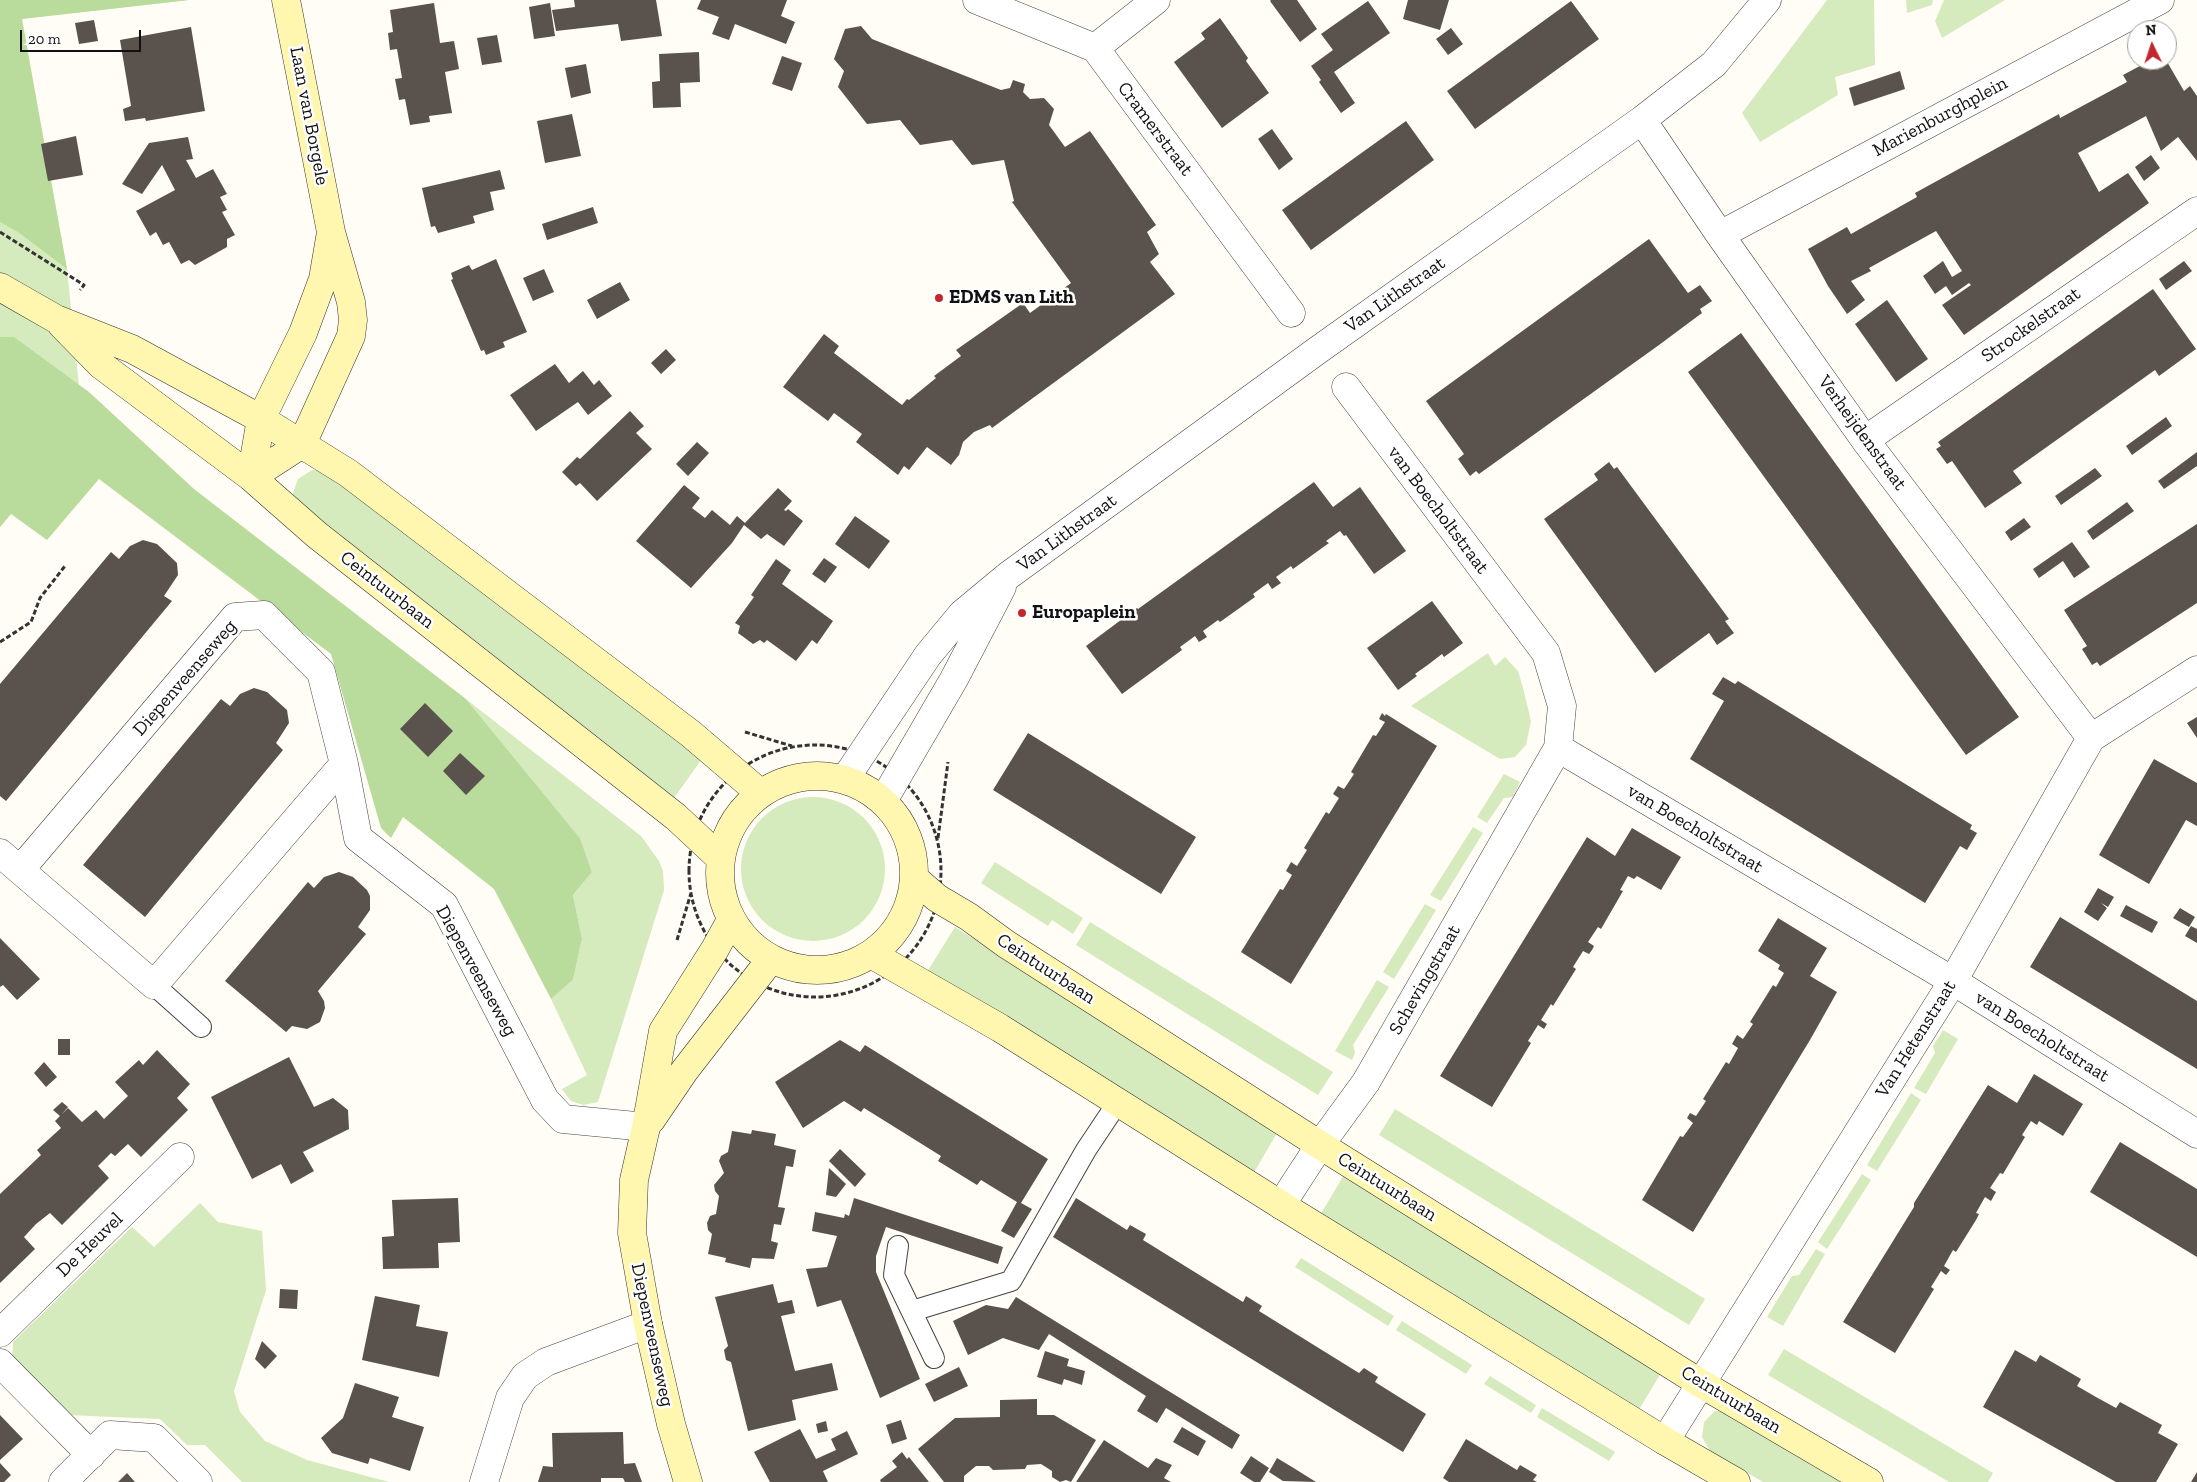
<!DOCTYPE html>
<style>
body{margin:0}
#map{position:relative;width:2197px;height:1482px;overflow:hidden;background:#fffdf5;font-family:"Zilla Slab",serif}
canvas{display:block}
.north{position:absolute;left:2127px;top:20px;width:50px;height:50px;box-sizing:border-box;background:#fff;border:1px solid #a0a0a0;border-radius:50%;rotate:356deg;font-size:14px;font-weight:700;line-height:20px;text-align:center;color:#111}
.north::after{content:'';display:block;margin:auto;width:18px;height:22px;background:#c4262e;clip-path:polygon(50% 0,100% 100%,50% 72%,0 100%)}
.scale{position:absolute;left:20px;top:30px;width:121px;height:22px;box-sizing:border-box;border:2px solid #111;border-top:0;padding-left:6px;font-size:15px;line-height:18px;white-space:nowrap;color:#111;-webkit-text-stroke:4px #fff;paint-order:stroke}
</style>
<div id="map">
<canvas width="2197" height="1482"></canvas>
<div class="north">N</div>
<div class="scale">20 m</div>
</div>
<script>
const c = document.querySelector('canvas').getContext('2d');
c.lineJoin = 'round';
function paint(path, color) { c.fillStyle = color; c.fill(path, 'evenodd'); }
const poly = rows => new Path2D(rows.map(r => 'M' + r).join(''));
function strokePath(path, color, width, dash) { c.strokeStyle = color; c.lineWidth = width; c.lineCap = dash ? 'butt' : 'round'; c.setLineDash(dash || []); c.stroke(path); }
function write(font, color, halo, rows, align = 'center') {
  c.font = font + ' "Zilla Slab",serif'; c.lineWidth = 5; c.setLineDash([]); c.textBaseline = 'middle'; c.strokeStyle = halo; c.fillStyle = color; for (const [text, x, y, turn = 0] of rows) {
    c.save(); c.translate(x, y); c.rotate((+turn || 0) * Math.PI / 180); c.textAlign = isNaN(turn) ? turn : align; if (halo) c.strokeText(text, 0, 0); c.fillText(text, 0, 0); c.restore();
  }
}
paint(poly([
 [0,0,189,0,21,19,67,269,83,425,0,527],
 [1827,0,1874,0,1875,65,1835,77,1838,95,1760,142,1742,113],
 [1906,0,1933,0,1932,5,1907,13],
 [1944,0,2005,0,1942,38,1935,21],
 [312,470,327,471,704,756,674,798,298,510,293,493,298,479],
 [1488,653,1495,666,1505,657,1518,671,1523,688,1531,721,1526,745,1515,757,1500,759,1411,706],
 [466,699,641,836,659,861,663,871,664,890,598,1102,583,1105,571,1101,562,1089,587,1075,551,999,573,980,582,939,573,895,592,872,580,838],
 [1504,774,1520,782,1513,797,1504,798,1487,823,1477,817],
 '741 869a72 72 0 1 1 144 0a72 72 0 1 1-144 0Z',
 [1473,827,1483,833,1441,901,1430,895],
 [995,862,1083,918,1073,934,1052,920,1048,926,981,883],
 [1425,904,1436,910,1394,979,1383,972],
 [1090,922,1333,1072,1318,1095,1076,945],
 [955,927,1280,1128,1253,1174,927,972],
 [1377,980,1389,987,1353,1045,1355,1053,1352,1060,1335,1051],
 [1943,1030,1958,1039,1926,1094,1914,1088,1935,1053,1933,1046],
 [1911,1093,1921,1100,1877,1171,1867,1165],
 [1395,1109,1705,1299,1689,1325,1379,1135],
 [1347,1170,1664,1368,1637,1413,1320,1215],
 [1862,1174,1871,1180,1827,1249,1818,1242],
 [200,1203,218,1222,262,1231,266,1290,234,1391,240,1412,265,1441,307,1460,389,1482,242,1482,205,1445,187,1445,160,1419,67,1415,12,1361,13,1342,132,1227,154,1247],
 [1816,1249,1825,1254,1783,1326,1767,1317,1792,1276,1799,1275],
 [1301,1258,1394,1316,1388,1326,1295,1267],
 [1402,1321,1472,1365,1466,1374,1396,1330],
 [1784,1349,1993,1473,1988,1482,1949,1482,1768,1375],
 [1490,1376,1536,1405,1531,1413,1484,1384],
 [1542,1408,1615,1452,1609,1461,1537,1417],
 [1733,1410,1859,1482,1763,1482,1710,1451,1702,1437,1704,1422,1715,1411]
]), '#d5ebbd');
paint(poly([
 [0,0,189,0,22,19,67,269,18,232,0,222],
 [0,337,14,337,89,392,194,489,466,699,580,838,592,872,573,895,582,939,573,980,551,999,494,889,403,817,391,838,381,828,331,654,99,479,47,540,11,514,0,527]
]), '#b9dc9c');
paint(poly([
 [574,0,656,0,662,36,621,41,618,24,556,31,552,10,575,7],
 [701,0,787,0,781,16,795,22,786,44,735,24,729,40,712,34,719,17,697,9],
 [1271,0,1297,0,1317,29,1300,42,1270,1],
 [1408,0,1449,0,1440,30,1403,19],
 [1368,1,1390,33,1334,72,1355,103,1341,113,1319,82,1321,80,1311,66,1333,50,1321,34],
 [1571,1,1599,39,1475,129,1447,91],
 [434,3,440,43,454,41,459,69,445,72,452,113,429,116,430,122,410,125,405,99,399,100,395,79,402,78,397,49,390,50,388,33,393,32,390,10],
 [550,3,555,36,534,39,529,7],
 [1220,18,1248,58,1246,61,1269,93,1222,128,1174,62,1205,39,1201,33],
 [94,20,98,41,79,44,75,23],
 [861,26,872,39,1001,90,1010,88,1013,80,1025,84,1023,92,1030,99,1044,98,1054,109,1049,125,1065,147,1090,131,1156,225,1147,232,1159,254,1150,262,1175,294,992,428,990,425,974,432,963,442,959,455,951,465,927,447,909,470,904,466,898,475,856,442,862,434,834,413,828,421,783,387,824,334,839,346,834,353,902,405,907,399,909,400,936,378,934,376,961,356,956,350,1023,303,1030,313,1071,283,1012,202,1014,201,1004,160,972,165,952,140,920,145,900,120,867,124,838,87,844,71,834,59,845,29],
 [191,27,205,111,146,121,145,118,125,121,123,109,131,106,120,40],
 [1451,28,1463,44,1448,55,1436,39],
 [497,35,502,62,482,65,477,38],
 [699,52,700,82,680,83,681,107,653,108,652,82,660,81,659,54],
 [782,56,802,63,792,91,772,84],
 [2151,60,2166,60,2184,91,2190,86,2197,96,2197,161,2178,137,2161,151,2146,116,2078,153,2099,192,2128,173,2149,203,1964,335,1942,305,1971,285,1969,283,1952,295,1946,286,1935,294,1923,276,1943,261,1952,277,1962,271,1936,231,1869,268,1871,271,1851,281,1865,300,1847,314,1828,286,1808,249,1847,227,1851,234,1917,197,1915,193,2059,114,2060,118,2127,82,2123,75],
 [586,64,591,93,571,98,565,68],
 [1900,71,1905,89,1854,106,1849,88],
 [572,114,581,156,545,163,537,121],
 [1406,121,1434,160,1311,250,1282,210],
 [1272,129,1293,159,1279,170,1258,139],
 [76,136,83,175,48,181,41,144],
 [188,137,193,159,186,160,196,178,213,169,227,194,220,197,227,210,222,212,235,235,227,239,227,247,195,265,189,260,181,264,169,242,163,245,156,232,150,236,136,211,175,190,162,165,142,194,122,184,149,143],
 [2151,155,2160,168,2144,181,2135,167],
 [500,170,505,189,490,192,494,210,473,216,475,223,438,233,435,226,431,227,422,188],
 [593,207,598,223,547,240,542,224],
 [1649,239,1688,293,1700,285,1712,301,1700,309,1702,313,1659,345,1479,474,1476,471,1470,476,1458,459,1464,454,1426,401],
 [496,259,527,332,503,342,505,347,486,355,484,350,481,351,451,280,453,279,451,273,469,265,472,270],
 [2184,261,2192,271,2166,290,2159,279],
 [544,269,554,292,533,301,523,278],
 [620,282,630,300,597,319,587,300],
 [2153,289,2196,349,2159,376,2155,370,2013,471,2022,483,1985,508,1952,461,1947,464,1936,449,1941,446,1938,442],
 [1887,300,1928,359,1896,382,1855,324],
 [1741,333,2019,717,1966,755,1688,372],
 [666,349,676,360,661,374,651,363],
 [555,364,569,383,583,371,594,385,599,380,612,396,588,415,578,402,536,431,510,395],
 [630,411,644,426,636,433,652,449,597,501,580,483,576,486,562,472,577,457,580,459],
 [2166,417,2172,426,2132,455,2126,446],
 [697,442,709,453,688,476,676,464],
 [2197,452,2197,466,2164,489,2158,481],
 [1609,462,1614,469,1617,467,1729,619,1725,621,1734,633,1717,645,1709,633,1655,673,1544,519,1598,480,1594,474],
 [2095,468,2102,476,2061,505,2055,496],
 [1314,482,1333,507,1360,487,1406,551,1374,574,1346,535,1344,536,1340,531,1326,541,1329,543,1293,569,1291,566,1276,577,1281,583,1272,589,1268,583,1253,594,1255,597,1220,622,1218,620,1203,631,1207,637,1199,642,1195,636,1180,647,1182,650,1122,694,1086,646,1137,608,1138,609],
 [684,485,700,498,692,508,705,518,712,510,730,525,737,516,745,523,778,488,792,501,784,510,786,511,788,509,803,521,784,546,767,534,761,539,744,525,732,543,691,588,636,541],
 [2127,502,2134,511,2093,540,2087,531],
 [855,516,890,541,869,569,835,544],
 [2024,518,2031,527,2011,541,2005,532],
 [2197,524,2197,603,2100,666,2097,662,2092,665,2082,649,2087,646,2064,610],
 [143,540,157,544,177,563,178,575,164,596,172,601,6,801,0,796,0,684,111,552,119,559,130,546],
 [2072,542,2090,567,2074,578,2063,561,2039,578,2033,569],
 [824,558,837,567,825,583,812,574],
 [776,559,791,570,782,584,833,621,817,644,812,640,796,661,767,640,764,643,760,640,753,644,738,633,740,626,735,623,754,597,751,595],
 [1432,601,1463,643,1444,657,1442,654,1429,664,1415,674,1417,676,1398,690,1367,648],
 [1723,677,1735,684,1738,681,1972,825,1970,829,1977,833,1967,850,1960,846,1925,903,1690,759,1724,701,1712,694],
 [254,688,267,692,287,710,289,723,276,743,283,750,145,917,83,865,221,699,230,706,240,694],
 [425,703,453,731,428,757,400,729],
 [1382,713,1385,716,1386,714,1437,746,1291,984,1241,952,1280,889,1283,890,1292,875,1286,871,1291,862,1297,866,1307,850,1304,848,1326,812,1329,814,1339,798,1333,794,1338,786,1344,789,1354,774,1351,772,1373,735,1376,736,1385,722,1379,719],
 [2197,717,2197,738,2187,723],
 [1028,733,1196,837,1161,894,993,790],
 [460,753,485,776,466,795,443,771],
 [2154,759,2197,783,2197,826,2186,820,2149,884,2099,855],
 [1632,828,1681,857,1661,890,1637,876,1634,879,1628,876,1620,890,1623,891,1601,929,1598,927,1588,942,1594,946,1592,950,1589,954,1583,951,1573,967,1576,969,1553,1006,1551,1004,1541,1020,1547,1024,1544,1029,1538,1025,1528,1041,1531,1043,1492,1107,1440,1076,1587,837,1615,856],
 [339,872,353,877,367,890,370,896,370,910,358,927,366,934,318,991,324,1001,325,1008,320,1022,307,1029,292,1026,286,1032,225,981,308,882,314,888,324,877],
 [2098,888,2114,897,2108,907,2101,903,2107,908,2098,921,2084,912],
 [2126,905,2158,922,2152,933,2120,916],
 [2180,908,2195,917,2189,927,2173,918],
 [2060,917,2197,1001,2197,1069,2030,967],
 [1778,918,1827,948,1810,976,1837,992,1810,1040,1693,1232,1642,1200,1680,1136,1683,1137,1693,1123,1687,1118,1690,1113,1696,1116,1706,1101,1703,1099,1726,1062,1729,1064,1738,1048,1732,1044,1737,1035,1743,1039,1753,1024,1750,1022,1773,985,1776,987,1784,973,1778,969,1780,965,1758,951],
 [2191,926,2197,929,2197,943,2185,936],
 [0,938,40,979,17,1000,3,985,0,987],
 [58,1039,70,1039,70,1055,58,1055],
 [840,1040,860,1052,865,1045,1048,1159,1021,1203,1032,1209,1014,1238,1001,1231,1017,1202,981,1180,977,1185,938,1161,941,1156,864,1108,861,1112,844,1101,803,1128,775,1082],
 [157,1050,190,1084,177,1098,188,1110,141,1157,128,1144,115,1156,111,1153,98,1166,109,1178,62,1225,50,1213,36,1224,24,1237,35,1249,0,1283,0,1194,41,1155,37,1150,61,1128,55,1121,60,1116,53,1110,62,1102,68,1107,62,1114,68,1108,82,1122,96,1110,104,1119,128,1096,115,1082,139,1060,143,1065],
 [289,1057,314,1107,333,1098,348,1110,349,1129,303,1152,314,1171,291,1184,281,1164,252,1179,211,1097],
 [44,1062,57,1077,46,1087,34,1073],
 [2034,1074,2083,1104,2063,1136,2039,1121,2037,1125,2031,1121,2022,1135,2025,1137,2003,1174,2000,1173,1990,1188,1996,1192,1991,1201,1985,1197,1976,1213,1979,1214,1976,1220,1956,1252,1953,1250,1944,1266,1950,1270,1946,1275,1941,1271,1931,1287,1934,1289,1895,1353,1843,1322,1914,1207,1914,1203,1988,1085,2017,1103],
 [752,1130,776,1134,774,1145,796,1150,793,1167,786,1166,778,1207,785,1208,781,1225,774,1224,771,1241,778,1243,774,1259,752,1258,750,1268,725,1262,726,1258,708,1254,712,1234,708,1230,707,1223,710,1216,716,1214,719,1196,715,1191,714,1185,724,1173,719,1161,721,1156,728,1152,732,1131,751,1134],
 [2120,1142,2197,1189,2197,1257,2090,1192],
 [840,1149,866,1174,855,1187,829,1161],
 [829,1168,846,1184,836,1197,826,1195],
 [458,1198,460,1242,438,1243,439,1268,383,1269,382,1237,394,1236,392,1200],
 [854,1198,1003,1247,998,1264,886,1227,876,1256,876,1272,920,1379,880,1398,841,1300,817,1307,806,1269,827,1267,837,1236,812,1231,815,1212,844,1218,845,1214,849,1216],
 [1076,1198,1127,1230,1130,1225,1146,1234,1143,1240,1243,1302,1246,1296,1262,1306,1259,1311,1359,1373,1364,1368,1378,1377,1375,1382,1426,1414,1403,1452,1053,1237],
 [773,1284,778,1303,792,1300,795,1313,781,1316,795,1371,832,1363,838,1390,792,1400,796,1420,748,1431,731,1362,726,1360,724,1350,728,1346,715,1297],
 [280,1289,298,1290,297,1309,279,1308],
 [375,1296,420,1305,416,1326,448,1332,439,1377,362,1360],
 [1016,1297,1240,1435,1232,1449,1166,1408,1157,1423,1137,1411,1146,1396,1049,1334,1039,1350,1003,1338,968,1355,953,1321,986,1305,1008,1309],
 [262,1341,277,1356,265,1369,255,1359],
 [2015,1350,2036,1362,2040,1355,2081,1379,2077,1386,2096,1397,2116,1408,2120,1402,2162,1425,2158,1433,2178,1444,2156,1482,2116,1482,1983,1407],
 [1045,1351,1069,1359,1067,1366,1085,1371,1082,1385,1064,1379,1062,1385,1037,1377],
 [959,1367,968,1386,934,1402,925,1384],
 [355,1383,399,1397,392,1417,424,1427,410,1471,370,1458,368,1464,332,1453,321,1438,343,1418],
 [1037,1399,1037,1415,1054,1415,1096,1440,1071,1482,1066,1480,1060,1482,1052,1477,1052,1471,1041,1464,1027,1465,1025,1469,993,1470,989,1466,976,1466,964,1476,964,1482,944,1482,918,1449,955,1418,1000,1417,1000,1400],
 [0,1415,23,1439,0,1460],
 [901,1420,907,1439,892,1444,886,1425],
 [826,1421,828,1431,818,1433,816,1424],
 [1182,1427,1206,1441,1198,1456,1173,1442],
 [800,1429,816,1459,836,1450,831,1439,847,1431,858,1454,823,1471,828,1482,770,1482,754,1452],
 [623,1432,624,1464,635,1463,642,1482,625,1482,623,1478,601,1478,601,1482,538,1482,543,1466,553,1467,552,1433],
 [1466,1439,1517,1470,1520,1465,1537,1475,1533,1480,1537,1482,1449,1482,1443,1478],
 [1104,1440,1148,1468,1156,1458,1172,1465,1164,1478,1171,1482,1076,1482],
 [902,1452,907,1459,909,1457,929,1482,881,1482,880,1480,897,1467,892,1461],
 [1251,1456,1269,1468,1260,1482,1254,1482,1240,1473],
 [1277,1458,1292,1467,1316,1482,1283,1481,1269,1472],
 [0,1463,11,1475,4,1482,0,1482],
 [2197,1472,2197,1482,2191,1482],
 [127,1473,135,1482,118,1482]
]), '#5a524d');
const lane = poly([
 [154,985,201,1027],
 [898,1246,894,1275,934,1358],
 [912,1311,1011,1281,1086,1150,1118,1102]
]);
const street = poly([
 [977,0,1095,48,1291,313],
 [1095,48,1156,0],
 [1642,120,1720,235,1865,440,2091,738],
 [1720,235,2160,0],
 [1346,387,1546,653,1562,706,1558,748,1953,981,2197,1134],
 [1865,440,2197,211],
 [845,779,928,655,962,614,1009,575,1318,350,1642,120,1714,64,1767,0],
 [883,801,954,679,1002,587],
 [0,853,154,985,344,764],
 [20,870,235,617,264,615,321,672,344,764,358,838,444,905,545,1100,563,1119,646,1127],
 [1281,1205,1320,1145,1366,1082,1558,748],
 [0,1333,180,1157],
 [0,1363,91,1455],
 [1665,1441,1953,981,2091,738,2197,670],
 [63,1482,110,1435,154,1438,198,1482],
 [484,1482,510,1398,525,1376,546,1362,648,1324]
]);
const secondary = poly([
 [0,287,56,319,132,349,261,419,348,473,691,734,760,793],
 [62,325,101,365,251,477,317,535,676,817,720,858],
 [251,477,302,444,351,336,353,320,351,302,331,232,286,0],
 [251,477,261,419,303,333,323,279,330,238],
 '720 873a97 97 0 1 1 194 0a97 97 0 1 1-194 0Z',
 [914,878,937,898,969,917,1006,944,1320,1145,1700,1383,1869,1482],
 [871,954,1000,1028,1281,1205,1665,1441,1736,1482],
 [651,1120,685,1070,771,959],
 [688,1482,671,1424,648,1324,632,1233,634,1180,646,1127,663,1031,715,949,731,920]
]);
strokePath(lane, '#444', 22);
strokePath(street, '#444', 29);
strokePath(secondary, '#333', 29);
strokePath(poly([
 [0,232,84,285,80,290],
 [0,642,31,622,40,598,65,566],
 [745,732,792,746],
 '689 871a126 126 0 1 1 252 0a126 126 0 1 1-252 0Z',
 [938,838,948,762],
 [677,940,691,893]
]), '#333', 3, [5, 2.5]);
strokePath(lane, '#fff', 20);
strokePath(street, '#fff', 28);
strokePath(secondary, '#fff6b0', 28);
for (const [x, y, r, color] of [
 [939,298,5,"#c4262e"],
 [1022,613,5,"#c4262e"]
]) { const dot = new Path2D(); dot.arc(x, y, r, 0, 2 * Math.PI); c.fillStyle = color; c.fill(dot); strokePath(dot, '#fff', 2); }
write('19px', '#111', '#fff', [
 ["Laan van Borgele",309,116,79],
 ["Marienburghplein",1940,117,-28],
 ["Cramerstraat",1155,129,53],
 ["Van Lithstraat",1395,295,-35],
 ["Strockelstraat",2031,325,-35],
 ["Verheijdenstraat",1862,433,54],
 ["van Boecholtstraat",1438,510,53],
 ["Van Lithstraat",1067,533,-36],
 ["Ceintuurbaan",387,590,38],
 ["Diepenveenseweg",185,678,-49],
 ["van Boecholtstraat",1695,829,31],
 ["Ceintuurbaan",1046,969,33],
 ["Diepenveenseweg",476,971,61],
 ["Schevingstraat",1425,980,-60],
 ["van Boecholtstraat",2042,1037,32],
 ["Van Hetenstraat",1916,1039,-58],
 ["Ceintuurbaan",1387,1187,32],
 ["De Heuvel",90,1245,-44],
 ["Diepenveenseweg",652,1335,78],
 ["Ceintuurbaan",1731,1400,31]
]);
write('bold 19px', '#111', '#fff', [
 ["EDMS van Lith",949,298],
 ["Europaplein",1032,613]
], 'left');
</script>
